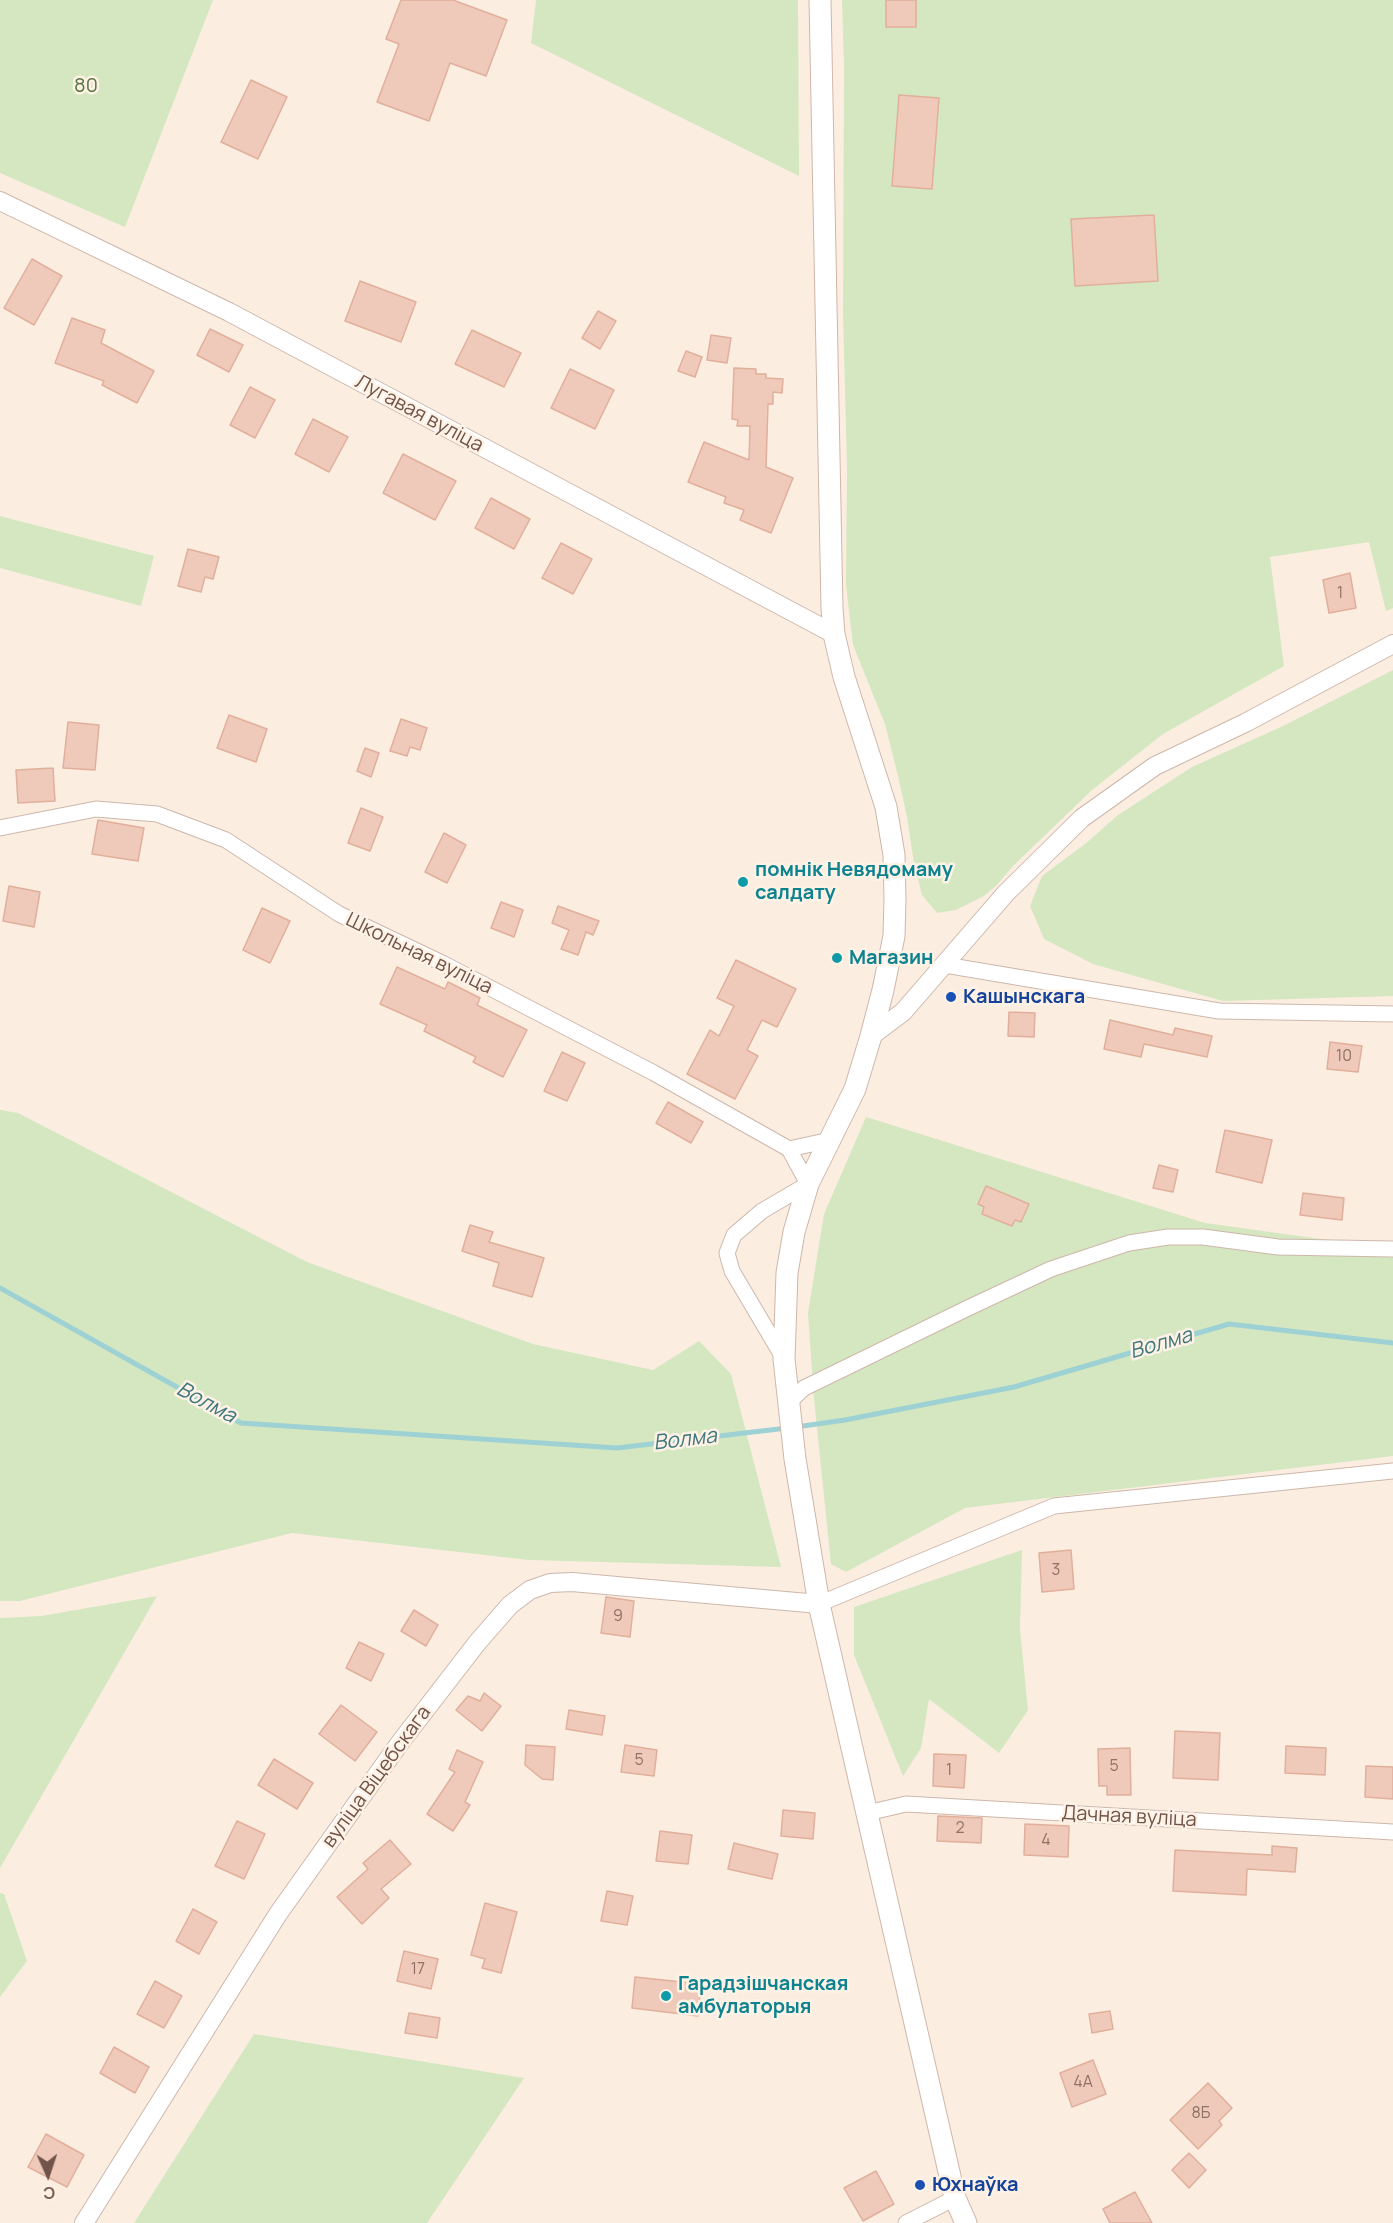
<!DOCTYPE html>
<meta charset="utf-8">
<style>
body{margin:0}
#map{position:relative;width:1393px;height:2223px;overflow:hidden;background:#fbeee1;font-family:Manrope,sans-serif}
canvas{display:block}
.north{position:absolute;left:18px;top:2145px;width:60px;height:60px;-webkit-text-stroke:4px #fef2e6;paint-order:stroke;rotate:177deg;font-size:16px;font-weight:700;line-height:24px;text-align:center;color:#705349}
.north::after{content:'';display:block;margin:auto;width:21px;height:27px;background:#705349;clip-path:polygon(50% 0,100% 100%,50% 72%,0 100%)}
</style>
<div id="map">
<canvas width="1393" height="2223"></canvas>
<div class="north">С</div>
</div>
<script>
const c = document.querySelector('canvas').getContext('2d');
c.lineJoin = 'round';
function paint(path, color) { c.fillStyle = color; c.fill(path, 'evenodd'); }
const poly = rows => new Path2D(rows.map(r => 'M' + r).join(''));
function strokePath(path, color, width, dash) { c.strokeStyle = color; c.lineWidth = width; c.lineCap = dash ? 'butt' : 'round'; c.setLineDash(dash || []); c.stroke(path); }
function write(font, color, halo, rows, align = 'center') {
  c.font = font + ' Manrope,sans-serif'; c.lineWidth = 5; c.setLineDash([]); c.textBaseline = 'middle'; c.strokeStyle = halo; c.fillStyle = color; for (const [text, x, y, turn = 0] of rows) {
    c.save(); c.translate(x, y); c.rotate((+turn || 0) * Math.PI / 180); c.textAlign = isNaN(turn) ? turn : align; if (halo) c.strokeText(text, 0, 0); c.fillText(text, 0, 0); c.restore();
  }
}
paint(poly([
 [0,0,213,0,125,227,0,173],
 [536,0,798,0,799,176,531,43],
 [842,0,1393,0,1393,608,1386,611,1369,542,1270,557,1284,666,1163,734,1092,790,1012,867,997,885,984,896,956,910,937,913,922,895,914,863,907,817,898,776,885,724,853,645,846,585,847,467,843,314,844,67],
 [0,516,154,556,141,606,0,568],
 [1393,670,1393,996,1223,1001,1093,964,1044,939,1030,906,1042,876,1085,844,1118,815,1192,767,1283,726],
 [0,1110,18,1113,307,1262,533,1344,653,1370,699,1341,731,1374,781,1567,529,1560,292,1533,20,1601,0,1601],
 [866,1117,1205,1223,1393,1249,1393,1456,965,1508,846,1572,831,1564,814,1399,808,1313,824,1214],
 [1022,1550,1020,1629,1028,1710,999,1753,929,1699,921,1748,903,1776,854,1655,854,1607],
 [157,1596,0,1868,0,1618,41,1616],
 [0,1893,4,1894,27,1961,0,1997],
 [254,2034,524,2078,427,2223,134,2223]
]), '#d4e7c0');
strokePath(poly([
 [0,1288,241,1423,617,1448,787,1428],
 [796,1427,845,1420,1014,1387,1229,1324,1393,1343]
]), '#9dd1d4', 5);
const building = poly([
 [401,0,453,0,507,20,486,76,450,63,429,121,377,102,399,44,386,39,401,0],
 [886,0,916,0,916,27,886,27,886,0],
 [251,80,287,97,258,159,221,142,251,80],
 [899,95,939,98,932,189,892,186,899,95],
 [1154,215,1158,281,1075,286,1071,219,1154,215],
 [32,259,62,276,34,325,4,308,32,259],
 [360,281,416,302,401,342,345,321,360,281],
 [598,311,616,321,600,349,582,338,598,311],
 [72,318,105,330,101,343,154,371,137,403,102,385,104,381,55,363,72,318],
 [210,329,243,345,229,372,197,355,210,329],
 [472,330,521,353,504,387,455,364,472,330],
 [711,335,731,338,727,363,707,360,711,335],
 [686,351,702,357,695,377,678,371,686,351],
 [734,368,756,369,756,374,766,374,766,378,783,379,782,393,773,392,773,404,768,404,766,467,793,478,771,533,740,520,744,510,724,503,726,497,688,482,704,442,749,460,750,426,737,426,738,420,732,419,734,368],
 [570,369,614,390,595,429,551,408,570,369],
 [250,387,275,400,255,438,230,425,250,387],
 [313,419,348,437,329,472,295,454,313,419],
 [403,454,456,481,435,520,383,493,403,454],
 [491,498,530,519,514,549,475,528,491,498],
 [561,543,592,559,573,594,542,578,561,543],
 [188,549,219,557,213,579,205,577,201,592,178,586,188,549],
 [1350,573,1356,608,1329,613,1323,580,1350,573],
 [229,715,267,729,256,762,217,748,229,715],
 [401,719,427,728,420,750,410,747,407,756,390,751,401,719],
 [68,722,99,725,95,770,63,768,68,722],
 [365,748,379,753,371,777,357,771,365,748],
 [53,768,55,801,18,803,16,770,53,768],
 [361,808,383,817,370,851,348,843,361,808],
 [98,820,144,828,138,861,92,854,98,820],
 [444,833,466,845,447,883,425,872,444,833],
 [9,886,40,892,34,927,3,921,9,886],
 [501,902,523,910,514,937,491,928,501,902],
 [558,906,599,921,593,935,586,932,578,955,561,949,569,930,552,923,558,906],
 [262,908,290,921,270,963,243,950,262,908],
 [736,960,796,989,777,1027,762,1020,747,1050,758,1056,735,1099,687,1074,710,1030,719,1036,734,1006,717,998,736,960],
 [397,967,445,989,448,982,480,998,477,1005,527,1030,503,1077,473,1062,476,1057,424,1031,427,1025,380,1004,397,967],
 [1009,1012,1035,1013,1034,1037,1008,1036,1009,1012],
 [1110,1020,1173,1035,1175,1028,1212,1036,1207,1057,1144,1044,1141,1057,1104,1049,1110,1020],
 [1330,1042,1362,1046,1358,1072,1327,1069,1330,1042],
 [562,1052,585,1063,567,1101,544,1091,562,1052],
 [668,1102,703,1122,691,1143,656,1123,668,1102],
 [1225,1130,1272,1140,1262,1183,1216,1172,1225,1130],
 [1159,1165,1178,1170,1173,1192,1153,1188,1159,1165],
 [986,1186,1029,1204,1021,1222,1015,1220,1012,1226,982,1214,984,1207,978,1204,986,1186],
 [1303,1193,1344,1198,1342,1220,1300,1215,1303,1193],
 [470,1225,493,1232,489,1242,544,1258,532,1297,493,1286,499,1263,462,1251,470,1225],
 [1071,1550,1074,1589,1042,1592,1039,1553,1071,1550],
 [606,1597,634,1601,630,1637,601,1633,606,1597],
 [414,1610,438,1625,426,1646,401,1631,414,1610],
 [359,1642,384,1654,371,1681,346,1668,359,1642],
 [484,1693,501,1706,482,1731,456,1710,468,1696,480,1701,484,1693],
 [341,1705,377,1732,355,1761,319,1734,341,1705],
 [569,1710,605,1716,602,1735,566,1729,569,1710],
 [1175,1731,1220,1733,1218,1780,1173,1778,1175,1731],
 [526,1745,555,1747,553,1780,542,1779,525,1765,526,1745],
 [625,1745,657,1750,654,1776,621,1772,625,1745],
 [1286,1746,1326,1748,1325,1775,1285,1773,1286,1746],
 [1130,1748,1131,1795,1107,1795,1107,1786,1099,1786,1098,1749,1130,1748],
 [457,1750,483,1762,465,1802,470,1805,453,1831,427,1814,455,1772,449,1769,457,1750],
 [934,1754,966,1755,964,1788,933,1786,934,1754],
 [274,1759,313,1783,297,1809,258,1785,274,1759],
 [1366,1766,1393,1767,1393,1799,1365,1797,1366,1766],
 [783,1810,815,1813,813,1839,781,1836,783,1810],
 [938,1816,982,1818,981,1843,937,1841,938,1816],
 [237,1821,265,1834,244,1879,215,1866,237,1821],
 [1025,1824,1069,1826,1068,1857,1024,1855,1025,1824],
 [660,1831,692,1835,688,1864,656,1861,660,1831],
 [390,1840,411,1864,381,1889,389,1898,362,1924,337,1897,368,1869,363,1863,390,1840],
 [734,1843,778,1854,772,1879,728,1869,734,1843],
 [1272,1846,1297,1848,1295,1872,1247,1869,1246,1895,1173,1891,1175,1850,1272,1855,1272,1846],
 [607,1891,633,1896,627,1925,601,1921,607,1891],
 [485,1903,517,1912,501,1973,482,1968,485,1959,471,1955,485,1903],
 [193,1909,217,1922,199,1954,176,1941,193,1909],
 [404,1951,438,1959,431,1989,397,1981,404,1951],
 [635,1977,701,1984,698,2016,632,2008,635,1977],
 [155,1981,182,1996,164,2028,137,2014,155,1981],
 [1110,2011,1113,2029,1092,2033,1089,2014,1110,2011],
 [409,2013,440,2018,437,2038,405,2033,409,2013],
 [114,2047,149,2067,135,2093,100,2073,114,2047],
 [1093,2060,1106,2094,1072,2107,1060,2073,1093,2060],
 [1208,2083,1232,2108,1219,2121,1222,2125,1198,2149,1170,2120,1208,2083],
 [46,2134,84,2155,67,2187,28,2167,46,2134],
 [1189,2153,1206,2170,1189,2188,1172,2170,1189,2153],
 [876,2171,894,2204,863,2221,844,2188,876,2171],
 [1135,2192,1152,2223,1110,2223,1103,2209,1135,2192]
]);
paint(building, '#efcaba');
strokePath(building, '#e1af9b', 1.5);
const minor = poly([
 [0,828,96,809,157,814,226,840,339,914,444,964,654,1073,789,1149,808,1184,762,1211,734,1235,727,1253,732,1271,784,1359],
 [945,965,1219,1011,1393,1014],
 [789,1149,830,1140],
 [788,1403,804,1388,968,1308,1051,1269,1129,1243,1168,1237,1203,1237,1278,1247,1393,1249],
 [819,1604,1054,1506,1393,1471],
 [867,1813,906,1804,1393,1832],
 [906,2223,955,2198]
]);
const tertiary = poly([
 [0,201,229,312,834,634],
 [871,1036,903,1012,1006,893,1082,818,1155,766,1245,723,1393,644],
 [84,2223,278,1914,399,1744,477,1643,510,1605,530,1590,550,1583,572,1582,819,1604]
]);
const secondary = poly([
 [820,0,832,608,834,634,844,677,886,807,894,855,895,899,894,936,883,990,871,1036,855,1089,808,1184,794,1232,787,1273,784,1359,795,1459,819,1604,955,2198,966,2223]
]);
strokePath(minor, '#cdb7ab', 17);
strokePath(tertiary, '#cdb7ab', 20);
strokePath(secondary, '#d0b6a9', 23);
strokePath(minor, '#fff', 15);
strokePath(tertiary, '#fff', 18);
strokePath(secondary, '#fff', 21);
for (const [x, y, r, color] of [
 [743,882,6,"#0f9aa8"],
 [837,958,6,"#0f9aa8"],
 [951,997,6,"#1a4fb4"],
 [666,1996,6,"#0f9aa8"],
 [920,2185,6,"#1a4fb4"]
]) { const dot = new Path2D(); dot.arc(x, y, r, 0, 2 * Math.PI); c.fillStyle = color; c.fill(dot); strokePath(dot, '#fef2e6', 2); }
write('16px', '#907165', null, [
 ["1",1340,594],
 ["10",1344,1057],
 ["3",1056,1571],
 ["9",618,1617],
 ["5",639,1761],
 ["5",1114,1767],
 ["1",949,1771],
 ["2",960,1829],
 ["4",1046,1841],
 ["17",418,1970],
 ["4А",1083,2083],
 ["8Б",1201,2114]
]);
write('20px', '#567642', '#fef2e6', [
 ["80",86,86]
]);
write('20px', '#705349', '#fef2e6', [
 ["Лугавая вуліца",419,414,28],
 ["Школьная вуліца",419,954,26],
 ["вуліца Віцебскага",377,1777,-54],
 ["Дачная вуліца",1129,1817,3]
]);
write('bold 20px', '#0d838f', '#fef2e6', [
 ["помнік Невядомаму",755,870],
 ["салдату",755,893],
 ["Магазин",849,958],
 ["Гарадзішчанская",678,1984],
 ["амбулаторыя",678,2007]
], 'left');
write('bold 20px', '#164399', '#fef2e6', [
 ["Кашынскага",963,997],
 ["Юхнаўка",932,2185]
], 'left');
write('italic 21px', '#41787c', '#fef2e6', [
 ["Волма",1161,1344,-16],
 ["Волма",206,1403,28],
 ["Волма",685,1440,-7]
]);
</script>
